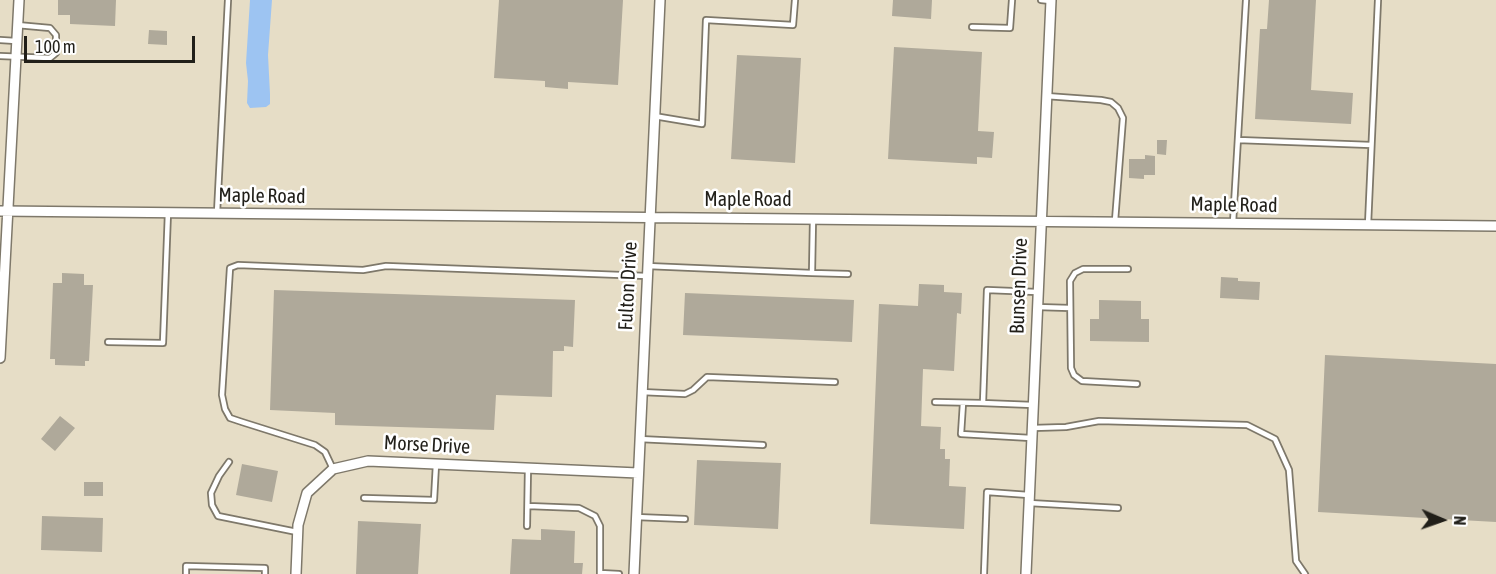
<!DOCTYPE html>
<style>
body{margin:0}
#map{position:relative;width:1496px;height:574px;overflow:hidden;background:#eee7d8;font-family:"Asap Condensed",sans-serif}
canvas{display:block}
.north{position:absolute;left:1412px;top:490px;width:60px;height:60px;-webkit-text-stroke:4px #fff;paint-order:stroke;rotate:92deg;font-size:16px;font-weight:700;line-height:24px;text-align:center;color:#211f19}
.north::after{content:'';display:block;margin:auto;width:21px;height:27px;background:#211f19;clip-path:polygon(50% 0,100% 100%,50% 72%,0 100%)}
.scale{position:absolute;left:24px;top:36px;width:171px;height:27px;box-sizing:border-box;border:3px solid #211f19;border-top:0;padding-left:8px;font-size:18px;line-height:21px;white-space:nowrap;color:#211f19;-webkit-text-stroke:4px #fff;paint-order:stroke}
</style>
<div id="map">
<canvas width="1496" height="574"></canvas>
<div class="north">N</div>
<div class="scale">100 m</div>
</div>
<script>
const c = document.querySelector('canvas').getContext('2d');
c.lineJoin = 'round';
function paint(path, color) { c.fillStyle = color; c.fill(path, 'evenodd'); }
const poly = rows => new Path2D(rows.map(r => 'M' + r).join(''));
function strokePath(path, color, width, dash) { c.strokeStyle = color; c.lineWidth = width; c.lineCap = dash ? 'butt' : 'round'; c.setLineDash(dash || []); c.stroke(path); }
function write(font, color, halo, rows, align = 'center') {
  c.font = font + ' "Asap Condensed",sans-serif'; c.lineWidth = 5; c.setLineDash([]); c.textBaseline = 'middle'; c.strokeStyle = halo; c.fillStyle = color; for (const [text, x, y, turn = 0] of rows) {
    c.save(); c.translate(x, y); c.rotate((+turn || 0) * Math.PI / 180); c.textAlign = isNaN(turn) ? turn : align; if (halo) c.strokeText(text, 0, 0); c.fillText(text, 0, 0); c.restore();
  }
}
paint(poly([
 [0,0,1496,0,1496,574,0,574]
]), '#e6ddc6');
paint(poly([
 [250,0,272,0,268,55,270,94,270,104,266,107,250,108,247,103,248,81,246,63]
]), '#9dc4f2');
paint(poly([
 [58,0,116,0,115,26,70,24,70,15,58,15],
 [499,0,623,0,618,85,568,82,568,89,545,87,545,81,494,78],
 [893,0,932,0,931,19,892,16],
 [1269,0,1316,0,1311,90,1353,93,1351,124,1255,119,1260,29,1267,29],
 [149,30,167,31,167,45,148,44],
 [894,47,982,52,978,131,994,132,992,158,977,157,977,164,888,159],
 [737,55,801,58,795,163,731,159],
 [1157,140,1167,140,1166,155,1157,154],
 [1145,155,1155,156,1155,175,1144,175,1144,179,1129,178,1129,159,1145,159],
 [62,273,84,274,84,285,93,285,89,361,85,361,85,366,55,365,55,359,50,359,53,283,62,283],
 [1221,277,1238,278,1238,281,1260,282,1259,300,1220,298],
 [919,284,944,285,944,292,962,293,961,314,957,313,954,371,923,369,921,426,941,427,940,449,945,449,945,459,950,459,949,486,966,487,964,529,870,524,879,304,918,306],
 [274,290,575,300,573,347,564,346,564,351,553,351,552,397,496,395,494,430,335,425,335,413,270,410],
 [685,293,854,300,852,342,683,335],
 [1099,300,1141,301,1141,319,1149,319,1149,342,1090,341,1090,319,1099,319],
 [1325,355,1496,364,1496,522,1318,512],
 [60,416,75,428,55,451,41,439],
 [697,460,781,463,778,529,694,525],
 [242,464,278,471,272,502,236,495],
 [84,482,103,482,103,496,84,496],
 [42,516,103,518,102,552,41,550],
 [358,521,421,524,418,574,356,574],
 [541,529,575,531,574,563,583,563,582,574,510,574,512,539,541,540]
]), '#afa99a');
const lane = poly([
 [1041,0,1051,1],
 [972,27,1010,28,1012,0],
 [0,40,16,41],
 [0,56,50,58,56,53,56,35,50,28,17,25],
 [1046,96,1101,100,1111,102,1118,108,1123,118,1115,221],
 [654,116,702,124,706,20,793,25,795,0],
 [1238,140,1371,145],
 [217,213,228,0],
 [1233,223,1246,0],
 [1368,225,1378,0],
 [647,266,812,273,813,219],
 [1128,269,1083,269,1075,273,1070,281,1071,368,1074,375,1082,381,1137,384],
 [812,273,848,274],
 [1037,307,1070,308],
 [108,342,163,343,168,212],
 [641,392,685,394,693,390,707,377,835,382],
 [935,402,983,403,987,290,1037,292],
 [963,403,961,434,1031,438],
 [982,403,1033,405],
 [1033,428,1066,427,1099,421,1247,425,1275,439,1289,470,1296,561,1305,574],
 [639,439,763,445],
 [229,462,219,476,211,493,212,505,218,516,297,532],
 [333,469,325,452,315,445,242,422,230,418,225,409,222,395,230,268,238,265,363,270,386,266,647,276],
 [364,498,434,500,436,464],
 [1029,503,1118,508],
 [528,506,579,508,595,516,600,526,600,574],
 [636,517,685,519],
 [527,526,528,468],
 [600,573,619,574],
 [186,574,186,566,265,568,265,574],
 [984,574,987,492,1029,495]
]);
const street = poly([
 [0,211,1496,226],
 [0,358,19,0],
 [296,574,298,525,307,493,333,469,368,461,638,473],
 [634,574,660,0],
 [1026,574,1051,0]
]);
strokePath(lane, '#7e786a', 8);
strokePath(street, '#7e786a', 12);
strokePath(lane, '#fff', 4.5);
strokePath(street, '#fff', 9);
write('20px', '#211f19', '#fff', [
 ["Maple Road",262,196,1],
 ["Maple Road",748,200],
 ["Maple Road",1234,205,1],
 ["Fulton Drive",628,286,-87],
 ["Bunsen Drive",1019,286,-88],
 ["Morse Drive",427,445,3]
]);
</script>
